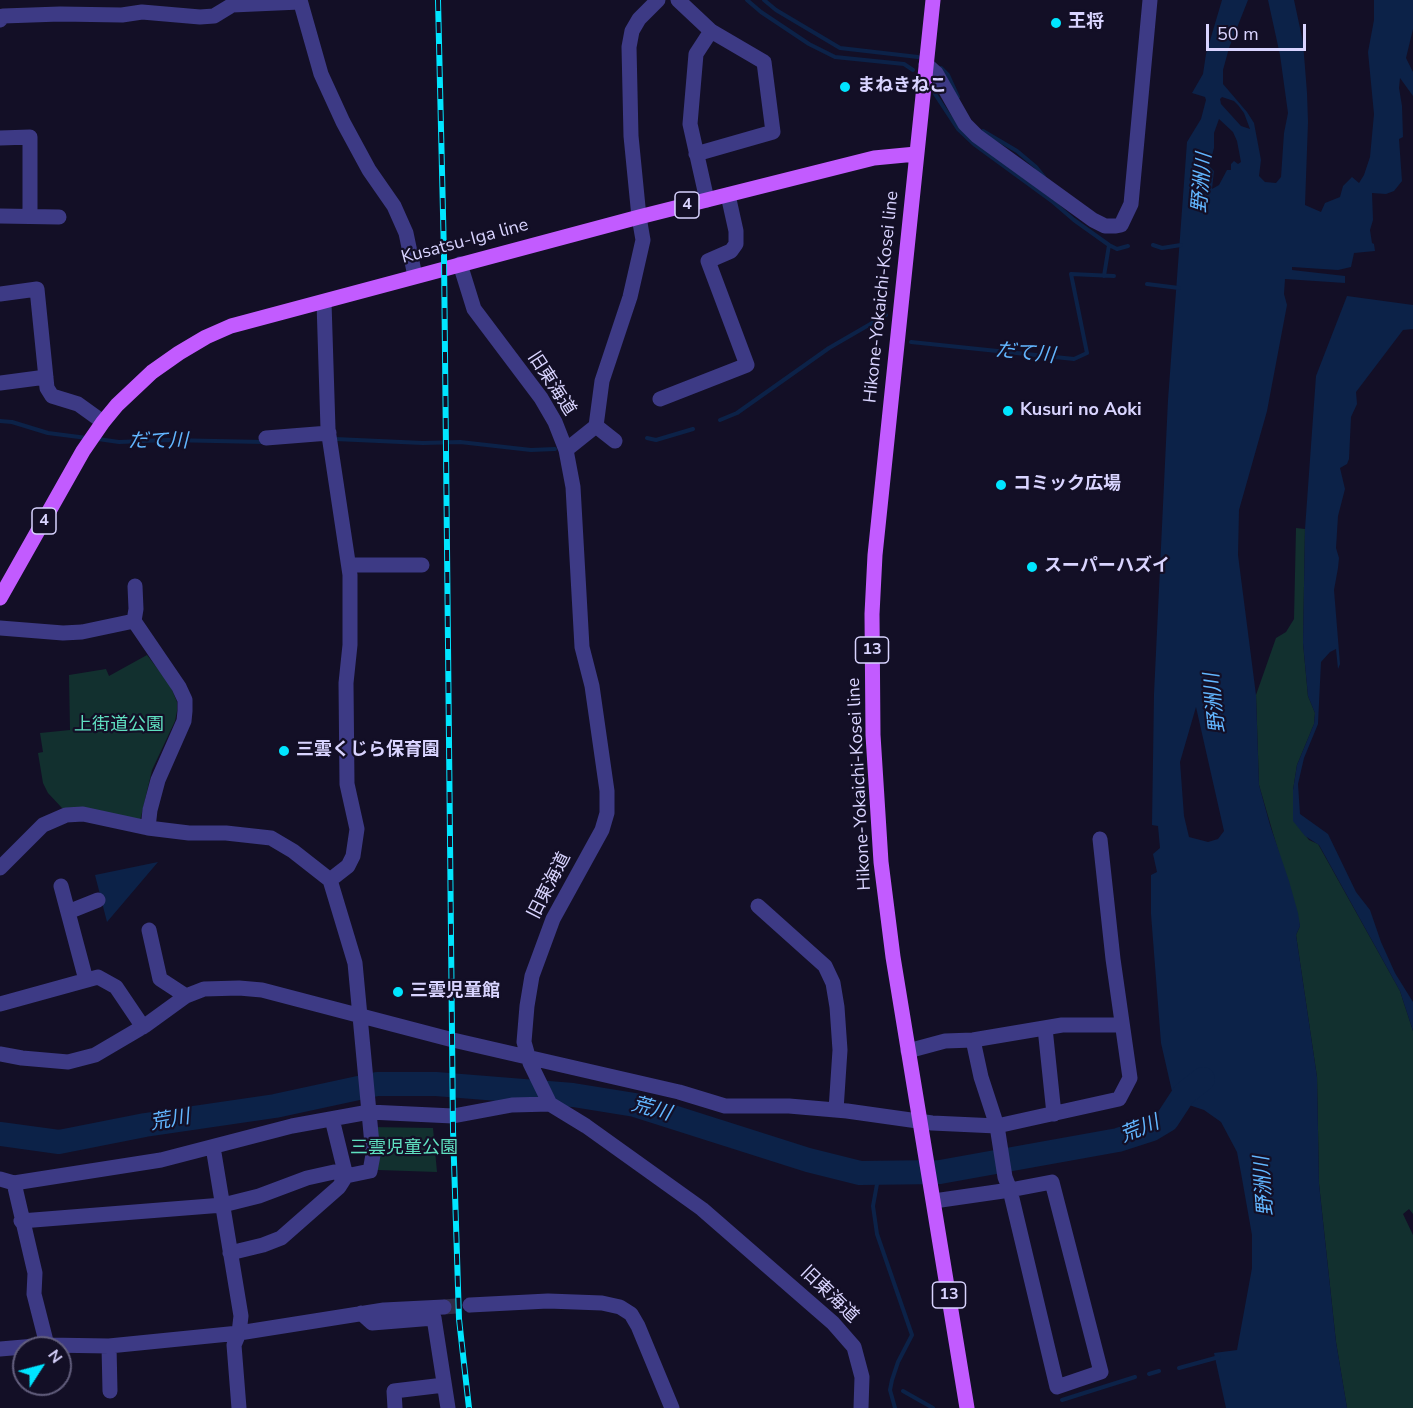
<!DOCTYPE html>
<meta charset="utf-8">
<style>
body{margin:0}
#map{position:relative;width:1413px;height:1408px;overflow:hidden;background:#130f26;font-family:"Nunito Sans",sans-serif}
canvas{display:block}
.north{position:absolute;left:12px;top:1336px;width:60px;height:60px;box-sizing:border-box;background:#130f26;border:2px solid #625e7d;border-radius:50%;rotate:54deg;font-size:16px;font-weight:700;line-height:24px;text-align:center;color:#d9d4ff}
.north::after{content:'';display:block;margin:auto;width:21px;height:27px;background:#00e5ff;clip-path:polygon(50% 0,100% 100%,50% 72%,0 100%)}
.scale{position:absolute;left:1206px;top:24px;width:100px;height:27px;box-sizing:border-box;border:3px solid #d9d4ff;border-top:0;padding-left:8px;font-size:18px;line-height:21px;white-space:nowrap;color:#d9d4ff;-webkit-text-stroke:4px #130f26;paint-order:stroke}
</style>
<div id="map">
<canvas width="1413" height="1408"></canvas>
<div class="north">N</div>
<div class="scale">50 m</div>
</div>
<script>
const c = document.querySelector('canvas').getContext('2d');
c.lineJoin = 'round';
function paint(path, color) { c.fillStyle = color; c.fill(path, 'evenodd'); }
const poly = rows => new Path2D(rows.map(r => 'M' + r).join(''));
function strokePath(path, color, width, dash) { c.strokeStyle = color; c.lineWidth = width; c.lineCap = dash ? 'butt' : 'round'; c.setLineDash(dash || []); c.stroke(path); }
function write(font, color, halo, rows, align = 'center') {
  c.font = font + ' "Nunito Sans","Noto Sans JP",sans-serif'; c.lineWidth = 4.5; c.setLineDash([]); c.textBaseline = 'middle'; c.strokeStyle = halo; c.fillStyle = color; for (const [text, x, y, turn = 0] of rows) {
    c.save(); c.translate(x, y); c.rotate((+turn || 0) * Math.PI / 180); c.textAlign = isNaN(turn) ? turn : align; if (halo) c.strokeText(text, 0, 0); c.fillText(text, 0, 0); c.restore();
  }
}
paint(poly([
 [1296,528,1305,529,1303,643,1308,696,1315,713,1314,724,1297,765,1293,790,1294,821,1309,840,1318,844,1400,991,1413,1031,1413,1214,1409,1209,1403,1214,1413,1235,1413,1408,1347,1408,1336,1342,1319,1184,1317,1077,1296,935,1300,926,1259,785,1256,695,1276,638,1286,632,1294,619],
 [147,655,170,685,177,702,177,711,175,721,152,770,140,821,106,814,62,808,48,793,43,783,38,753,43,752,40,733,70,730,69,675,106,669,109,676],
 [371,1127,433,1128,437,1172,378,1170]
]), '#12302f');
paint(poly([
 [1222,0,1248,0,1229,48,1223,70,1223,84,1247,112,1254,123,1261,160,1259,176,1265,182,1276,183,1281,177,1284,133,1288,113,1280,55,1268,0,1294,0,1303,42,1307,93,1308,122,1305,205,1321,212,1325,203,1340,197,1343,186,1352,177,1359,183,1364,175,1370,157,1374,114,1368,52,1374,20,1374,0,1413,0,1413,29,1406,58,1413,72,1413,96,1400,78,1399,88,1402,106,1403,137,1399,139,1402,181,1394,191,1386,194,1372,193,1373,220,1370,230,1372,243,1374,244,1375,251,1354,253,1351,267,1338,270,1292,267,1292,270,1345,276,1345,283,1285,279,1284,294,1287,305,1267,411,1239,510,1238,555,1256,695,1259,785,1270,825,1289,881,1298,913,1300,926,1296,935,1317,1077,1319,1184,1336,1342,1347,1408,1226,1408,1214,1353,1237,1350,1252,1268,1252,1235,1241,1173,1237,1152,1221,1122,1204,1110,1174,1100,1161,1043,1151,914,1151,875,1157,872,1153,854,1160,848,1158,826,1152,825,1154,694,1168,400,1187,142,1201,119,1206,100,1205,97,1192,93,1203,74,1206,54],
 [1222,97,1234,101,1238,105,1244,113,1250,129,1241,126,1221,104,1220,99],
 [1219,119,1233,132,1237,141,1241,162,1238,164,1234,161,1231,164,1231,170,1227,170,1219,185,1212,189,1214,171,1209,166,1214,148,1214,133],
 [1196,707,1224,831,1218,839,1208,842,1189,837,1184,816,1180,762],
 [1347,296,1413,305,1413,329,1403,330,1356,392,1357,404,1351,417,1349,459,1347,464,1340,468,1345,489,1338,516,1336,548,1339,558,1338,568,1334,590,1340,664,1338,669,1336,649,1330,652,1321,662,1318,724,1304,758,1298,784,1300,814,1328,834,1356,892,1370,910,1381,942,1395,973,1413,1002,1413,1031,1400,991,1319,845,1305,836,1293,821,1293,790,1297,765,1314,724,1315,713,1308,696,1303,643,1305,529,1316,376],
 [158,862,107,922,95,875]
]), '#0c2248');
strokePath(poly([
 [747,0,761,12,809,44,835,57,904,64,913,70],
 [764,0,776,10,840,48,918,57],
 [941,68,948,75,958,97],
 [935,94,958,129,975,145,1053,202],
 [983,131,1017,151,1036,167,1044,177],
 [1053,202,1074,220,1109,245,1117,249,1128,246],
 [1153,245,1162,248,1181,245],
 [1104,276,1109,245],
 [1147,284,1179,288],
 [911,342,1074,359,1087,353,1071,274,1114,276],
 [720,420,737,413,829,348,886,315],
 [0,421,12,422,48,433,87,438],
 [647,438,656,440,693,429],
 [98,439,119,442,167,440,264,442],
 [335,439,423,443,460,442,531,450,555,449],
 [879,1173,873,1206,877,1234,912,1335,898,1362,892,1380,890,1390,895,1408],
 [1179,1368,1219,1357],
 [1149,1374,1159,1371],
 [903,1391,933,1408],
 [1062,1400,1135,1377]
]), '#0c2248', 4);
strokePath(poly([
 [0,1134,59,1142,145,1125,275,1106,377,1084,436,1084,573,1095,635,1105,808,1160,860,1173,940,1172,1118,1140,1152,1129,1167,1120,1184,1094,1203,1079]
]), '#0c2248', 24);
strokePath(poly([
 [444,1307,470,1305]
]), '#312d47', 15, [15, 8]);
strokePath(poly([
 [300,0,321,74,343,122,369,170,394,206,406,233,415,276],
 [678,0,711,31,764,62,773,132,696,154],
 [0,20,3,16,60,14,122,15,142,12,200,17,214,16,232,5,300,2],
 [926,64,936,73,965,124,977,136,1093,220,1105,226,1116,226,1121,225,1131,204,1150,0],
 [0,138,30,137,30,215],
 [707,200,690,124,696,54,711,31],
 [0,216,59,217],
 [460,264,474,309,541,398,555,422,566,450,573,487,582,647,592,686,607,791,607,813,602,830,553,919,532,976,527,1006,524,1042,530,1063,550,1104,586,1126,702,1209,833,1323,854,1347,862,1377,861,1408],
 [0,294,37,289,47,388,52,396,78,404,103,422],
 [324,302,328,429,350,575,350,645,346,683,347,784,357,829,353,856,348,866,330,880],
 [0,383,46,377],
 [660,399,747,365,708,261,731,251,736,244,736,231,728,195],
 [596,426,615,441],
 [266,438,329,433],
 [566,450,596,426,602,381,630,297,643,240,639,217,631,136,629,47,632,31,639,19,658,0],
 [349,565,422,565],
 [134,621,136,609,135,586],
 [0,628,63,633,82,632,134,621,179,687,185,700,185,711,184,721,158,780,150,810,148,828,189,833,226,833,271,838,293,851,330,880,355,963,373,1155,370,1171,346,1176,334,1172,307,1178,259,1196,223,1205,21,1221],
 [0,868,43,825,66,815,83,814,148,828],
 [61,886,86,980],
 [758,906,825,966,833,983,837,1007,840,1050,836,1110],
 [68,912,98,900],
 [149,930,160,979,186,996],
 [0,1004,98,977,116,987,143,1027],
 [1045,1028,1054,1114],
 [908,1051,945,1041,973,1040,1062,1025,1122,1025],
 [0,1054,22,1058,68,1062,95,1055,146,1025,186,996,204,989,239,988,262,990,453,1040,679,1092,725,1106,789,1106,847,1111,932,1123,997,1126,1119,1099,1130,1078,1113,959,1100,839],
 [213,1147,241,1316,239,1333,234,1345,239,1408],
 [0,1179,14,1183,161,1160,292,1126,369,1112,453,1116,512,1105,550,1104],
 [14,1183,35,1273,34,1294,47,1345],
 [934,1201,1010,1190,1057,1387,1101,1372,1052,1182,1010,1190,1005,1177,997,1126,981,1077,973,1040],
 [230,1253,263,1245,281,1238,339,1187,346,1176,332,1119],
 [470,1305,548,1301,602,1303,620,1307,631,1314,638,1326,672,1408],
 [361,1313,372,1323,434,1318,448,1408],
 [109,1346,110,1391],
 [0,1349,47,1345,109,1346,239,1333,384,1310,444,1307],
 [395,1408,394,1391,444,1385]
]), '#3d3a85', 15);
strokePath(poly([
 [933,0,875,555,872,614,873,735,881,862,893,957,967,1408],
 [0,598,83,451,103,422,117,405,152,372,179,353,206,337,231,326,639,217,874,158,916,154]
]), '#c25bff', 15);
const rail = poly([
 [438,0,444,256,453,1130,459,1319,469,1408]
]);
strokePath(rail, '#00e5ff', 6);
strokePath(rail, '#130f26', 4, [11]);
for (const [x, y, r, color] of [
 [1056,23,6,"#00e5ff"],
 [845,87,6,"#00e5ff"],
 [1008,411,6,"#00e5ff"],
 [1001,485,6,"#00e5ff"],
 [1032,567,6,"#00e5ff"],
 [284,751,6,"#00e5ff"],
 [398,992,6,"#00e5ff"]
]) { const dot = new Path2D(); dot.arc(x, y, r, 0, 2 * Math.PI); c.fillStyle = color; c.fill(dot); strokePath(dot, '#130f26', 2); }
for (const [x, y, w] of [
 [687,205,24],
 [44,521,24],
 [872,650,33],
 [949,1295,33]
]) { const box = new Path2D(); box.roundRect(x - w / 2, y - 13, w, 26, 4.5); c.fillStyle = '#130f26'; c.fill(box); strokePath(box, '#d9d4ff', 1.5); }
write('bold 16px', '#d9d4ff', null, [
 ["4",687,205],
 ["4",44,521],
 ["13",872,650],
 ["13",949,1295]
]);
write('bold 18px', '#d9d4ff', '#130f26', [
 ["王将",1068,23],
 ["まねきねこ",857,87],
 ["Kusuri no Aoki",1020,411],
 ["コミック広場",1013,485],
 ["スーパーハズイ",1044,567],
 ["三雲くじら保育園",296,751],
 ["三雲児童館",410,992]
], 'left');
write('18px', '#d9d4ff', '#130f26', [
 ["Kusatsu-Iga line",465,242,-15],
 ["Hikone-Yokaichi-Kosei line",882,297,-84],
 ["旧東海道",551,384,57],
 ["Hikone-Yokaichi-Kosei line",860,784,-93],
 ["旧東海道",550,886,-63],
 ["旧東海道",829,1295,44]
]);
write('18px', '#5fe0c0', '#130f26', [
 ["上街道公園",119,726],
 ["三雲児童公園",404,1149]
]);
write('italic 20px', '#62b6ff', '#130f26', [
 ["野洲川",1203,183,-85],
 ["だて川",1025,354,6],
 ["だて川",158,442],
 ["野洲川",1216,703,-96],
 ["荒川",651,1110,15],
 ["荒川",170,1121,-10],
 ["荒川",1140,1130,-22],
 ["野洲川",1265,1186,-94]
]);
</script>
